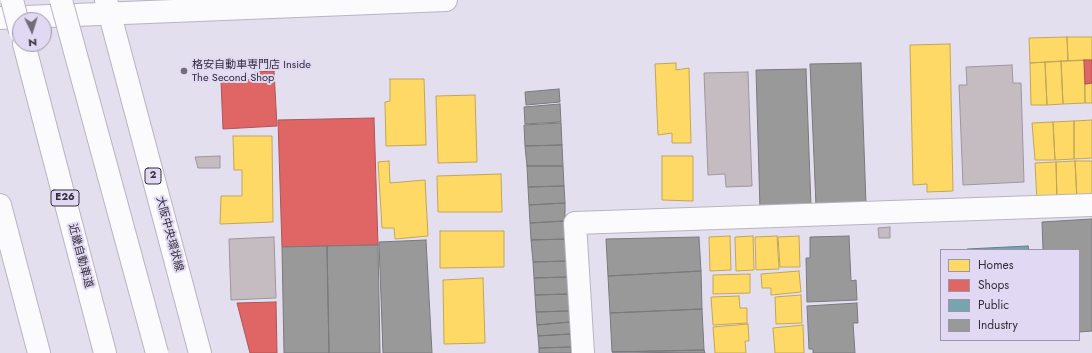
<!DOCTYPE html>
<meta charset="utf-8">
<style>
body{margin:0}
#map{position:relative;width:1092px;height:353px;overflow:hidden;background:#e4dfee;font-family:Jost,sans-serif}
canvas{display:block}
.legend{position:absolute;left:940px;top:249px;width:140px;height:92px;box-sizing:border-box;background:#e1d9f4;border:1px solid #9b95a9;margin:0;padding:5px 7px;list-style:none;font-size:12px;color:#312e38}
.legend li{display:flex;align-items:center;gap:8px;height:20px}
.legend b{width:20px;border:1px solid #9b95a9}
.north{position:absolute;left:12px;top:12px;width:40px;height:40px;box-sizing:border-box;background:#e1d9f4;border:1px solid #9b95a9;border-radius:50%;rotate:176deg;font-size:11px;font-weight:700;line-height:16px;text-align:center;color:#312e38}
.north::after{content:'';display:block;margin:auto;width:14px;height:18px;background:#706c78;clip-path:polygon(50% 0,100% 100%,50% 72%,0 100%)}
</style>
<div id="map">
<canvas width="1092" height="353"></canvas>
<ul class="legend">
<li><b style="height:11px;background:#ffd966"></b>Homes</li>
<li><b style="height:11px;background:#e06666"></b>Shops</li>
<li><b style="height:11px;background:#76a5af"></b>Public</li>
<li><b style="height:11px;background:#999"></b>Industry</li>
</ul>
<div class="north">N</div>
</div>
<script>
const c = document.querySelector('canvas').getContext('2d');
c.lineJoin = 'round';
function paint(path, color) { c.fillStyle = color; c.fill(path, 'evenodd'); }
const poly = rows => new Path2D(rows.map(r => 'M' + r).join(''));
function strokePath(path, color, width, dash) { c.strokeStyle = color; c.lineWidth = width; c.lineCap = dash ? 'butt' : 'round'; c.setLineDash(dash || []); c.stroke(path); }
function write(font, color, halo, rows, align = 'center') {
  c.font = font + ' Jost,"Noto Sans JP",sans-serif'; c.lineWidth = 4; c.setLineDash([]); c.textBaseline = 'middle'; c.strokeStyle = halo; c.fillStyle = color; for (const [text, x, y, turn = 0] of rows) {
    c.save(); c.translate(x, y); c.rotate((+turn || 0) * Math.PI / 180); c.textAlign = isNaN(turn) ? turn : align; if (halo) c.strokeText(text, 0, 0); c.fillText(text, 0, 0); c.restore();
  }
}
const homes = poly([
 [1067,37,1092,37,1092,60,1068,61,1067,37],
 [1067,37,1068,61,1030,63,1029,38,1067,37],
 [950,44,953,191,927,192,927,184,913,185,910,45,950,44],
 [1084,60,1085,103,1063,104,1061,61,1084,60],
 [1061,61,1063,104,1047,105,1045,62,1061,61],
 [1045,62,1047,105,1031,105,1030,63,1045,62],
 [676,63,676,70,689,68,691,143,672,143,672,133,658,135,655,64,676,63],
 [390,79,424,79,426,145,386,146,385,102,390,101,390,79],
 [1092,83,1092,103,1085,103,1085,84,1092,83],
 [475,95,477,162,438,163,436,96,475,95],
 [1092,120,1092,158,1074,159,1074,121,1092,120],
 [1074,121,1074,159,1055,160,1053,122,1074,121],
 [1053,122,1055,160,1035,160,1032,123,1053,122],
 [233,136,272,136,273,222,220,224,221,196,242,196,242,170,234,170,233,136],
 [662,156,693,156,693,201,662,200,662,156],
 [389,161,390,183,425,180,428,236,395,239,394,228,382,228,378,162,389,161],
 [1075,161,1092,161,1092,198,1077,199,1075,161],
 [1075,161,1077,199,1057,200,1056,162,1075,161],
 [1056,162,1057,200,1037,201,1035,163,1056,162],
 [501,174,502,212,438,212,437,176,501,174],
 [440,231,504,231,504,267,440,268,440,231],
 [730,236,731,270,710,271,709,237,730,236],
 [753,236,754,270,736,271,735,237,753,236],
 [777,236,779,269,756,270,755,237,777,236],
 [799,236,800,267,780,267,778,237,799,236],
 [799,271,801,292,771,295,771,288,762,288,761,274,799,271],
 [750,274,750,293,713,294,713,275,750,274],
 [483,278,485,343,444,344,443,280,483,278],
 [801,295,802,323,776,324,775,297,801,295],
 [739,296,740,308,747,308,747,323,713,325,711,297,739,296],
 [748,324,749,341,745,341,746,353,715,353,713,327,748,324],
 [803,325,804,353,775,353,773,328,803,325]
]);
paint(homes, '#ffd966');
strokePath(homes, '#c1a658', 1);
const shops = poly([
 [1084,60,1092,60,1092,83,1085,84,1084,60],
 [274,71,277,126,223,129,221,81,256,79,255,72,274,71],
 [374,118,378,245,282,247,278,120,374,118],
 [276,302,277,353,250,353,237,303,276,302]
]);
paint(shops, '#e06666');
strokePath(shops, '#ac5558', 1);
const public = poly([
 [1028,246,1029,250,967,250,967,249,1028,246]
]);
paint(public, '#76a5af');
strokePath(public, '#61818b', 1);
const industry = poly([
 [861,63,866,204,816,206,810,64,861,63],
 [806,69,811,207,760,210,756,70,806,69],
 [559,89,560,102,526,105,525,92,559,89],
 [560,104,561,122,525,124,524,107,560,104],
 [561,123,562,145,525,146,524,125,561,123],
 [562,145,563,166,527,166,525,146,562,145],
 [527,166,563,166,564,186,528,187,527,166],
 [564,186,565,203,529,205,528,187,564,186],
 [565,203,565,221,530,223,529,205,565,203],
 [1092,219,1092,331,1079,332,1079,250,1043,250,1042,222,1092,219],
 [565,221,566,239,531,240,530,223,565,221],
 [849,236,851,281,856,280,857,300,807,302,806,258,810,258,810,237,849,236],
 [699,237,701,271,608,276,606,239,699,237],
 [566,239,567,261,533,262,531,240,566,239],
 [426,240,432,353,383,353,379,242,426,240],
 [378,245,380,353,329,353,327,246,378,245],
 [327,246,329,353,284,353,282,247,327,246],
 [567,261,567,277,534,278,533,262,567,261],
 [701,271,702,309,610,313,608,276,701,271],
 [567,277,568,294,535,295,534,278,567,277],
 [568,294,569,311,536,312,535,295,568,294],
 [857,303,858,323,853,323,855,353,813,353,813,349,809,349,807,306,857,303],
 [702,309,704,350,612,352,610,313,702,309],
 [569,311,570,322,537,325,536,312,569,311],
 [570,322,570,334,538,336,537,325,570,322],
 [570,334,571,347,539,348,538,336,570,334],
 [571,347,571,353,539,353,539,348,571,347],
 [704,350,705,353,612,352,704,350]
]);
paint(industry, '#999');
strokePath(industry, '#7a797c', 1);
const building = poly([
 [1012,65,1013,83,1021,83,1024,182,963,185,959,85,967,85,966,67,1012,65],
 [748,72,752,186,726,187,725,174,708,175,704,73,748,72],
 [220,156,220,168,198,168,195,157,220,156],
 [890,227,890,238,879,238,878,228,890,227],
 [274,237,276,298,231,300,229,239,274,237]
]);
paint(building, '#c4bcc1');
strokePath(building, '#9e969c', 1);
const minor = poly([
 [583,353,575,223,1092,205]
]);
const tertiary = poly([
 [0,18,446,0]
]);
const primary = poly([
 [106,0,200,353]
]);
const motorway = poly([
 [24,44,105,353],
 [0,205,39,353]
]);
strokePath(minor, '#b8b4c0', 24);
strokePath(tertiary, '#b8b4c0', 24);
strokePath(primary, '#b8b4c0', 24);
strokePath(motorway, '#b8b4c0', 24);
strokePath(minor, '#fbfafc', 22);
strokePath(tertiary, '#fbfafc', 22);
strokePath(primary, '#fbfafc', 22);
strokePath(motorway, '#fbfafc', 22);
const motorwayBridge = poly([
 [12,0,20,31],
 [61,0,157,353]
]);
strokePath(motorwayBridge, '#b8b4c0', 24, []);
strokePath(motorwayBridge, '#fbfafc', 22);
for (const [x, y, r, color] of [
 [184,71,4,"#706c78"]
]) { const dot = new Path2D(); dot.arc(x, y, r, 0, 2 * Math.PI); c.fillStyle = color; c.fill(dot); strokePath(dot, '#e1d9f4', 1.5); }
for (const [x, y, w] of [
 [153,176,16],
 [65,198,28]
]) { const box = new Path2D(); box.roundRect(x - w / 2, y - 8, w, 16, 3); c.fillStyle = '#e1d9f4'; c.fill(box); strokePath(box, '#312e38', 1); }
write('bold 10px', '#312e38', null, [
 ["2",153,176],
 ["E26",65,198]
]);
write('11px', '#312e38', '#e1d9f4', [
 ["格安自動車専門店 Inside",192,65],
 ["The Second Shop",192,78]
], 'left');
write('11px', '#312e38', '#e1d9f4', [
 ["大阪中央環状線",169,234,75],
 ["近畿自動車道",80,256,75]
]);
</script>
